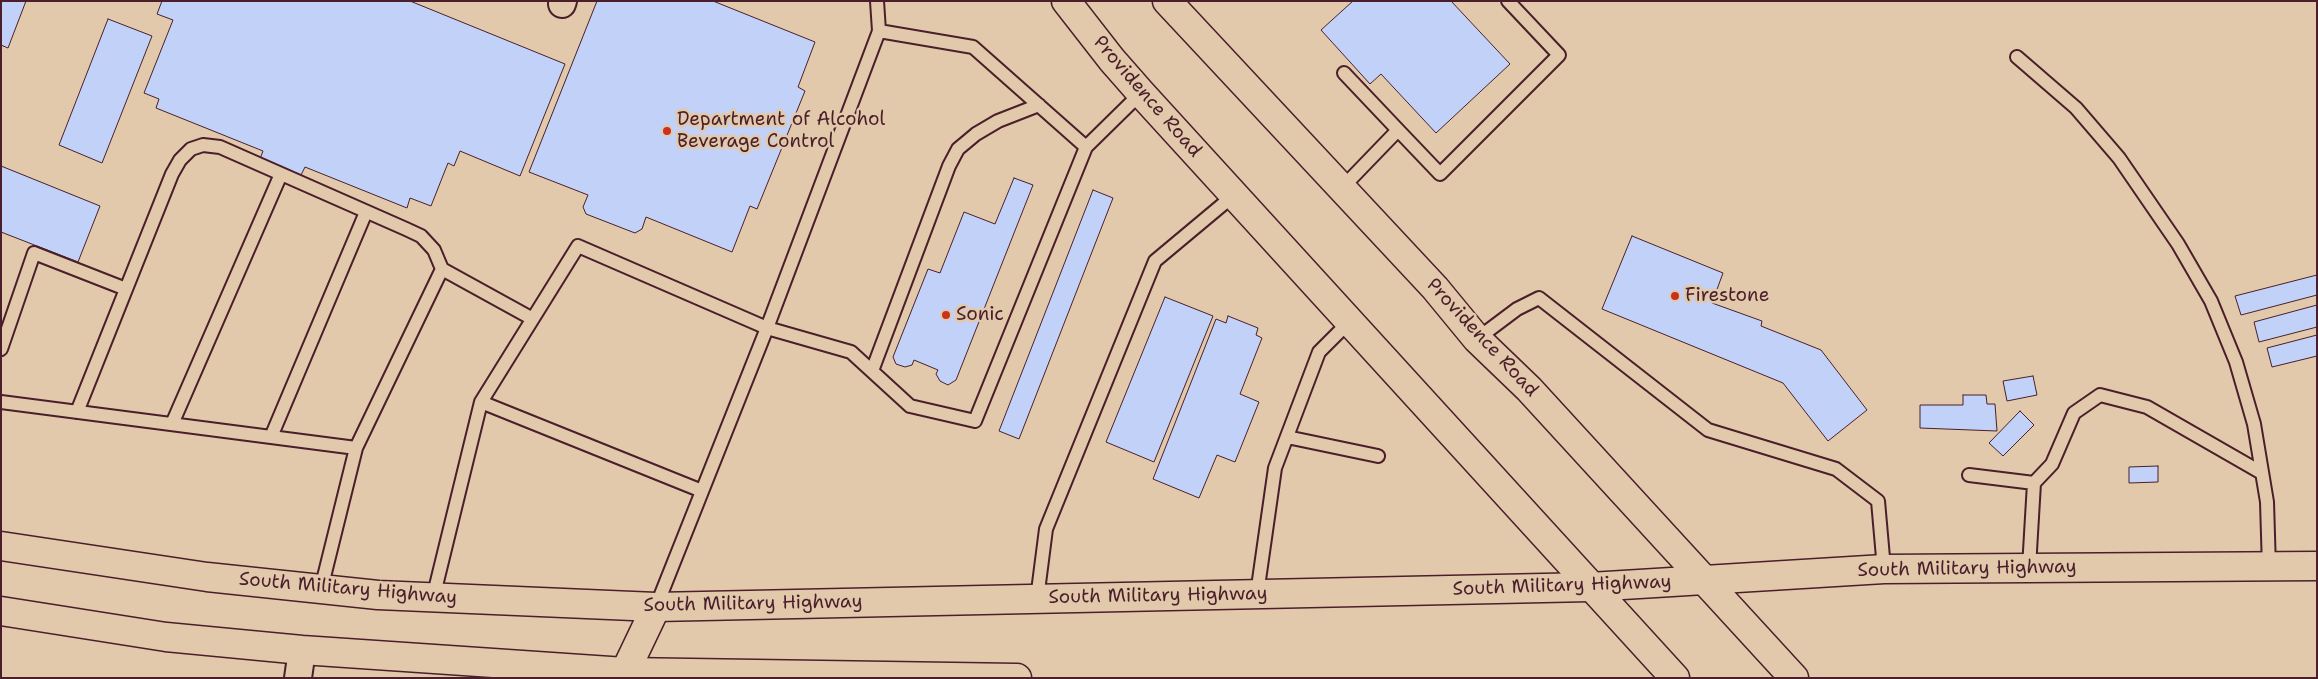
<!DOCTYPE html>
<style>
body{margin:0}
#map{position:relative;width:2318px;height:679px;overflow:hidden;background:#e2c9ab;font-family:"Shantell Sans",sans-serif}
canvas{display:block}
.frame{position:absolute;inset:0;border:2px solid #4a1f2b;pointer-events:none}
</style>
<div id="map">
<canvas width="2318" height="679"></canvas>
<div class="frame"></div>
</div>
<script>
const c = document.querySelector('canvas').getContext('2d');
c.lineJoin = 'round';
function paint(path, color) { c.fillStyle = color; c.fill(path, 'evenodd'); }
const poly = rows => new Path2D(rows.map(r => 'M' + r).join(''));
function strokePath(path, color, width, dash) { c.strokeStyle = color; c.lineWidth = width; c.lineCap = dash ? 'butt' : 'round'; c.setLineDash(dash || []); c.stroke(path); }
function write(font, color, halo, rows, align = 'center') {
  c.font = font + ' "Shantell Sans",sans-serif'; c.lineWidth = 5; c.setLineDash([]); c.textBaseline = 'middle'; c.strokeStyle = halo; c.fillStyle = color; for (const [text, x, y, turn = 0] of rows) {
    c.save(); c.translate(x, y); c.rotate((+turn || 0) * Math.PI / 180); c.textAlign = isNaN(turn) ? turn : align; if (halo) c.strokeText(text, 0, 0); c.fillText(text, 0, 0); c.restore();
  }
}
const building = poly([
 [1,1,26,1,8,48,1,45,1,1],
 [162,1,410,1,565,64,520,176,460,151,454,166,448,163,431,206,410,198,407,208,305,167,301,175,260,159,263,151,156,108,159,99,144,93,173,20,157,14,162,1],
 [597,1,713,1,815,42,798,87,805,91,757,209,750,206,732,252,646,217,642,229,635,233,586,214,583,207,588,195,529,172,597,1],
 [1353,1,1451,1,1510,64,1436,133,1381,74,1370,84,1321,30,1353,1],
 [108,19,152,36,102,163,59,145,108,19],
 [1,166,100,206,78,262,1,232,1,166],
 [1014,178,1033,185,956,380,948,385,940,381,936,374,938,370,914,360,912,365,905,367,896,364,893,357,928,269,940,273,964,212,995,224,1014,178],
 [1093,190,1113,198,1019,439,999,431,1093,190],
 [1632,236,1723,273,1712,303,1762,321,1761,326,1821,350,1867,410,1828,441,1783,383,1602,309,1632,236],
 [2317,275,2317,295,2241,315,2235,296,2317,275],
 [1165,297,1213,316,1154,462,1106,442,1165,297],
 [2317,305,2317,327,2259,342,2254,322,2317,305],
 [1228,316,1258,328,1256,335,1262,338,1240,394,1259,402,1235,462,1217,455,1199,498,1153,479,1216,319,1226,323,1228,316],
 [2317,335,2317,356,2272,367,2267,348,2317,335],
 [2033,376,2037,395,2007,401,2003,381,2033,376],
 [1963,395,1986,395,1987,404,1995,404,1997,431,1920,428,1920,405,1963,405,1963,395],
 [2020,411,2034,425,2003,456,1989,443,2020,411],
 [2158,466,2158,482,2129,483,2129,467,2158,466]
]);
paint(building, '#c1d1f7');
strokePath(building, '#4a1f2b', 1);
const service = poly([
 [879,31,973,47,1086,147],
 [2017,57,2076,108,2119,158,2178,244,2211,301,2236,362,2254,424,2267,502,2269,568],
 [1344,73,1398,130],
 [1342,188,1398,130,1440,174,1559,55,1508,1],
 [1477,339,1517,309,1539,298,1708,430,1836,469,1878,501,1884,569],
 [1,349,34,253,126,289],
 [872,371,949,166,958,149,976,134,998,121,1039,105],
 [1,402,356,448,442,269,531,318],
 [481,402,702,491],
 [77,412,172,174,180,160,191,149,203,145,220,147,406,229,421,236,434,250,442,269],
 [172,424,281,174],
 [271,437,366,212],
 [1287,437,1378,456],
 [1969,475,2034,483],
 [2029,568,2034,483,2052,464,2074,413,2100,395,2147,407,2262,473],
 [321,589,356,448],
 [1257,594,1275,468,1319,352,1350,321],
 [433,598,481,402,578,246,767,328,851,352,910,406,975,421,1086,147,1141,93],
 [1037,599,1046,529,1155,261,1234,195],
 [656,607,767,328,879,31,877,1]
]);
const minor = poly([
 [562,4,563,1],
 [298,678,302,650]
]);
const tertiary = poly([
 [625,678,625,672,656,607]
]);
const secondary = poly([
 [1066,1,1112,60,1141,93,1675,678],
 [1167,1,1435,288,1477,339,1529,389,1794,678]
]);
const primary = poly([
 [1,546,207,577,378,595,656,607,1590,587,1884,569,2317,566],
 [1,611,166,637,302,650,625,672,1017,678]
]);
strokePath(service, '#4a1f2b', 16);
strokePath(minor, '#4a1f2b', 30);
strokePath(tertiary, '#4a1f2b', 31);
strokePath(secondary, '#4a1f2b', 31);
strokePath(primary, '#4a1f2b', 31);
strokePath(service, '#e2c9ab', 12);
strokePath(minor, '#e2c9ab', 26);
strokePath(tertiary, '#e2c9ab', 28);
strokePath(secondary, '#e2c9ab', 28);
strokePath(primary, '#e2c9ab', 28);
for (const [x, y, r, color] of [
 [667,131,5,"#c8321e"],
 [1675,296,5,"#c8321e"],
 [946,315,5,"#c8321e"]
]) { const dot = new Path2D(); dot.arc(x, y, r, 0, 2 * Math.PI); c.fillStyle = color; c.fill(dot); strokePath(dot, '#e2c9ab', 2); }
write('19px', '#4a1f2b', '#e2c9ab', [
 ["Providence Road",1147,97,49],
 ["Providence Road",1482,338,47],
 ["South Military Highway",1967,569,-1],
 ["South Military Highway",1562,586,-2],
 ["South Military Highway",348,589,5],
 ["South Military Highway",1158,596,-1],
 ["South Military Highway",753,604,-1]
]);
write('19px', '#4a1f2b', '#e2c9ab', [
 ["Department of Alcohol",677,120],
 ["Beverage Control",677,142],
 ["Firestone",1685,296],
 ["Sonic",956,315]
], 'left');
</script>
